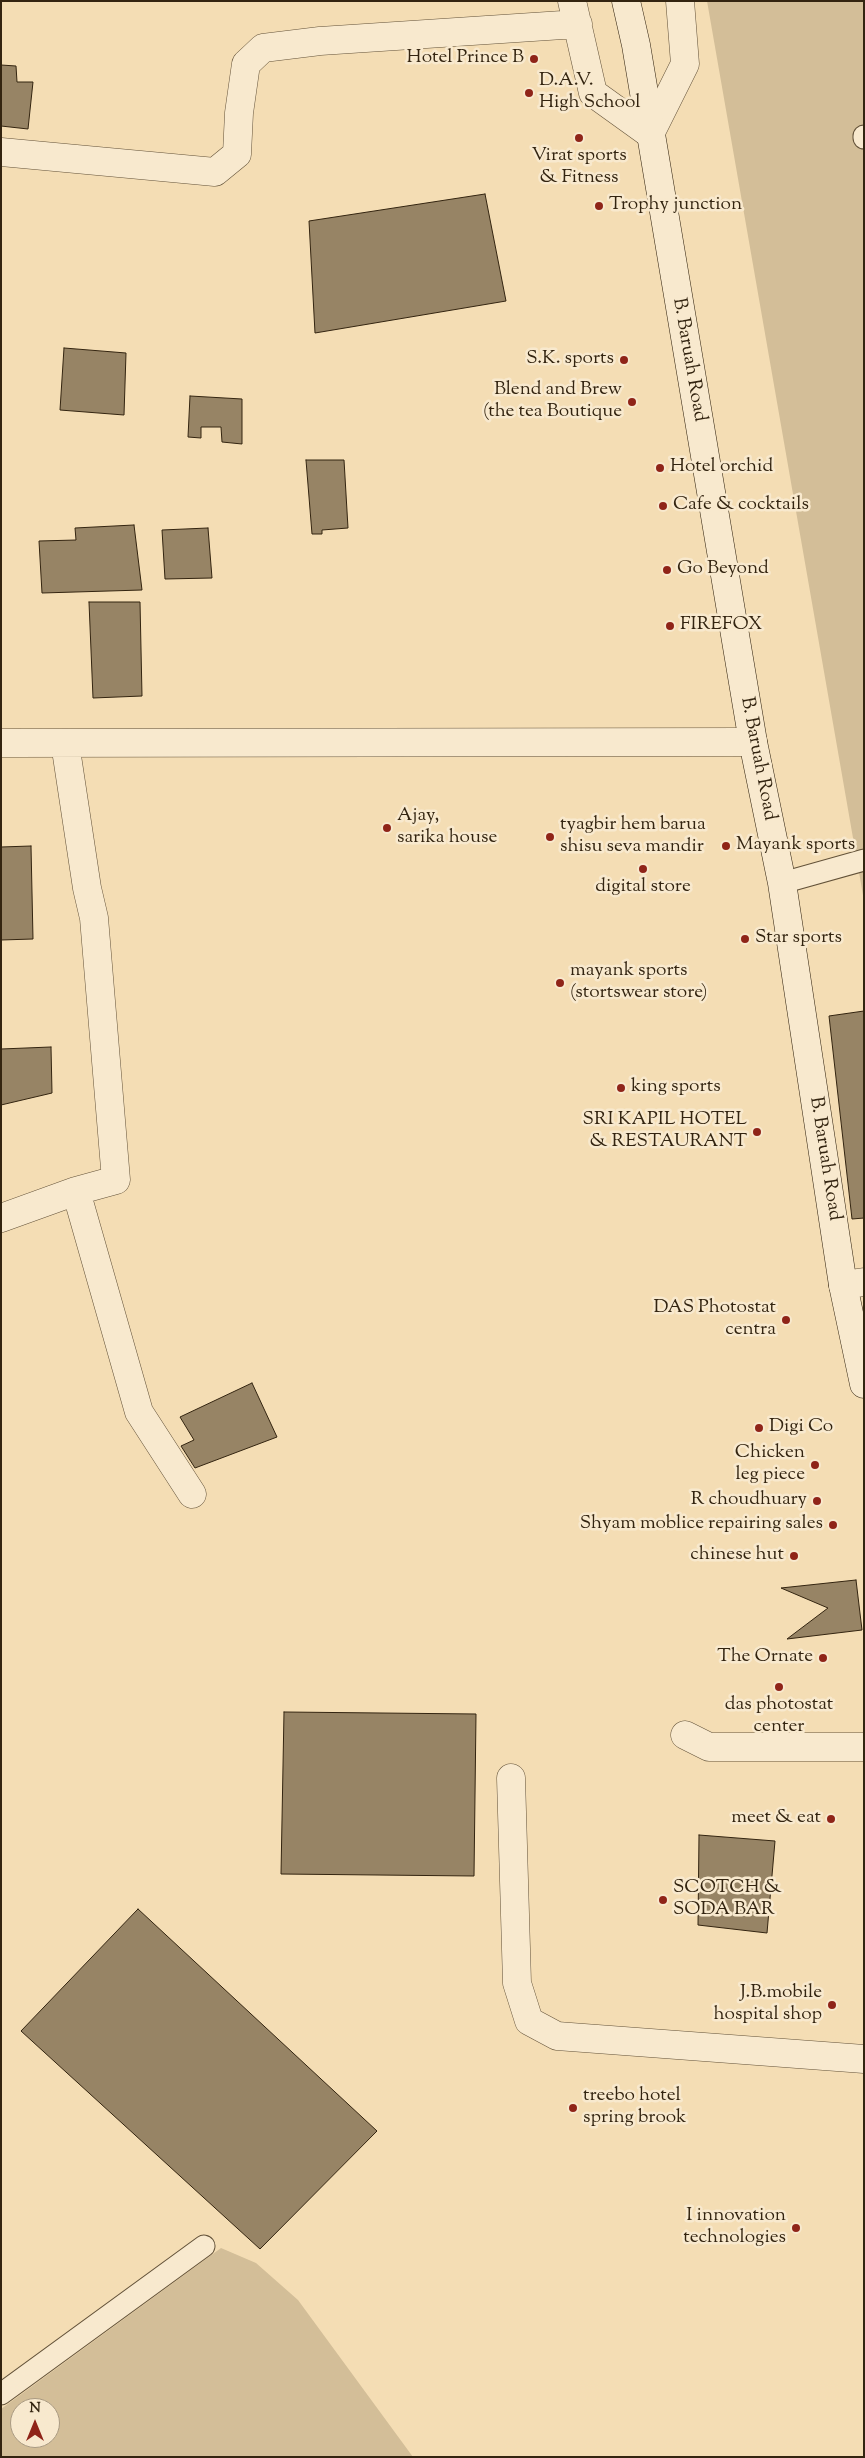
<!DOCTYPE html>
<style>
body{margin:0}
#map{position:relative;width:865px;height:2458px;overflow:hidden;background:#f4ddb4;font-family:"Sorts Mill Goudy",serif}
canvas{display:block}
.frame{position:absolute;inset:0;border:2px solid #332410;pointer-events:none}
.north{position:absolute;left:10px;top:2398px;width:50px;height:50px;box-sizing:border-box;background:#f8e9ce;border:1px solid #a99a82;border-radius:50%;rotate:0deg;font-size:14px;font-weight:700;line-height:20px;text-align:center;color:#332410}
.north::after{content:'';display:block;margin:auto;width:18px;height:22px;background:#8f2418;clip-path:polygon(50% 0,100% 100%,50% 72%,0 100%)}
</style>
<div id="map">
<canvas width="865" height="2458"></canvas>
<div class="frame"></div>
<div class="north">N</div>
</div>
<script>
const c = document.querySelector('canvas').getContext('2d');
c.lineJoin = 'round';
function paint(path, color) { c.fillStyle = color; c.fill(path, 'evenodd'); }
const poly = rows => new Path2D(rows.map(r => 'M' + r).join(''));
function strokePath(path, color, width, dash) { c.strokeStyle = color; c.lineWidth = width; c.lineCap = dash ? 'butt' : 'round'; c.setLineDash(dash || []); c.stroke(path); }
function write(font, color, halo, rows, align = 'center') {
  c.font = font + ' "Sorts Mill Goudy",serif'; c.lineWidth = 5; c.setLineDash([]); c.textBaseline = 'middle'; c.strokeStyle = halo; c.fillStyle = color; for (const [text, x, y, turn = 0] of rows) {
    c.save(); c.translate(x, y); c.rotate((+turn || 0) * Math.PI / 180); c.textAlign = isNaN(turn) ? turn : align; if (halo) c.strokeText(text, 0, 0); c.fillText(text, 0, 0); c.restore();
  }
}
paint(poly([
 [707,1,864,1,864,901],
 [221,2248,256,2263,298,2300,413,2457,1,2457,1,2409],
 [20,2408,50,2408,50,2438,20,2438]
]), '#d3be98');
const building = poly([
 [1,65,16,66,17,82,33,82,28,129,1,126,1,65],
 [485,194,506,301,315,333,309,221,485,194],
 [64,348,126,353,124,415,60,410,64,348],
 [190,396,242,399,242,444,222,442,221,427,201,427,201,438,188,437,190,396],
 [306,460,344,460,348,528,322,530,322,534,312,534,306,460],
 [134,525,142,590,42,593,39,541,76,540,75,528,134,525],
 [208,528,212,578,165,579,162,530,208,528],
 [89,602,140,602,142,696,93,698,89,602],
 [31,846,33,939,1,940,1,847,31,846],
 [864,1011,864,1218,852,1219,829,1016,864,1011],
 [51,1047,52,1093,1,1105,1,1049,51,1047],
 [252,1383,277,1437,195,1468,181,1446,194,1440,180,1417,252,1383],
 [856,1580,862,1630,787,1639,828,1608,781,1588,856,1580],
 [284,1712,476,1714,474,1876,281,1874,284,1712],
 [699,1835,775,1841,767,1933,698,1925,699,1835],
 [138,1909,377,2131,260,2249,21,2031,138,1909]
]);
paint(building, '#978465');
strokePath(building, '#332410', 1);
const lane = poly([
 [864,136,864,138],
 [782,883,864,860],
 [1,2394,204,2246]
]);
const street = poly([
 [572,1,593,93,650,134,685,64,680,1],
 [1,152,215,172,237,154,239,113,246,64,263,48,320,41,578,24],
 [1,743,753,742],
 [65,743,87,888,94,918,116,1180,76,1191],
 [1,1218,76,1191,139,1412,192,1494],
 [843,1285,864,1282],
 [685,1735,709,1747,864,1747],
 [511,1778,517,1983,529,2021,557,2036,864,2059]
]);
const secondary = poly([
 [626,1,636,45,753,742,782,883,843,1285,864,1384]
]);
strokePath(lane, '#635239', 23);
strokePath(street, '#635239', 29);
strokePath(secondary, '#332410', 29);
strokePath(lane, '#f8e9ce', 21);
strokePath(street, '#f8e9ce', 28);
strokePath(secondary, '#f8e9ce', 28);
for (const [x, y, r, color] of [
 [534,59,5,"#8f2418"],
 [529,93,5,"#8f2418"],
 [579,138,5,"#8f2418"],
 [599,206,5,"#8f2418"],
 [624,360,5,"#8f2418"],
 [632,402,5,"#8f2418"],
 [660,468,5,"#8f2418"],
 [663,506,5,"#8f2418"],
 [667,570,5,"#8f2418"],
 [670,626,5,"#8f2418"],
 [387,828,5,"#8f2418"],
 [550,837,5,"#8f2418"],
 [726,846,5,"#8f2418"],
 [643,869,5,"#8f2418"],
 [745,939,5,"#8f2418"],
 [560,983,5,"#8f2418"],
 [621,1088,5,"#8f2418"],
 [757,1132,5,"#8f2418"],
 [786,1320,5,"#8f2418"],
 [759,1428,5,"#8f2418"],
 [815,1465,5,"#8f2418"],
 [817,1501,5,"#8f2418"],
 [833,1525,5,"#8f2418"],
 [794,1556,5,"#8f2418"],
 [823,1658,5,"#8f2418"],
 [779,1687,5,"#8f2418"],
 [831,1819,5,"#8f2418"],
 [663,1900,5,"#8f2418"],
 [832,2005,5,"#8f2418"],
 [573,2108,5,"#8f2418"],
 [796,2228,5,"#8f2418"]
]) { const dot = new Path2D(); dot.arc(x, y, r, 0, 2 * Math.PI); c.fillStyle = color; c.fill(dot); strokePath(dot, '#f8e9ce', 2); }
write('19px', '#332410', '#f8e9ce', [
 ["Hotel Prince B",524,59,"right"],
 ["D.A.V.",539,82],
 ["High School",539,104],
 ["Virat sports",579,157,"center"],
 ["& Fitness",579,179,"center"],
 ["Trophy junction",609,206],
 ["S.K. sports",614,360,"right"],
 ["Blend and Brew",622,391,"right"],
 ["(the tea Boutique",622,413,"right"],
 ["Hotel orchid",670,468],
 ["Cafe & cocktails",673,506],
 ["Go Beyond",677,570],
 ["FIREFOX",680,626],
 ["Ajay,",397,817],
 ["sarika house",397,839],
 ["tyagbir hem barua",560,826],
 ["shisu seva mandir",560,848],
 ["Mayank sports",736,846],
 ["digital store",643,888,"center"],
 ["Star sports",755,939],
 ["mayank sports",570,972],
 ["(stortswear store)",570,994],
 ["king sports",631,1088],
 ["SRI KAPIL HOTEL",747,1121,"right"],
 ["& RESTAURANT",747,1143,"right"],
 ["DAS Photostat",776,1309,"right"],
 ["centra",776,1331,"right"],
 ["Digi Co",769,1428],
 ["Chicken",805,1454,"right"],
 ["leg piece",805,1476,"right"],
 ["R choudhuary",807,1501,"right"],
 ["Shyam moblice repairing sales",823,1525,"right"],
 ["chinese hut",784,1556,"right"],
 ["The Ornate",813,1658,"right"],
 ["das photostat",779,1706,"center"],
 ["center",779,1728,"center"],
 ["meet & eat",821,1819,"right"],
 ["SCOTCH &",673,1889],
 ["SODA BAR",673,1911],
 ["J.B.mobile",822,1994,"right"],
 ["hospital shop",822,2016,"right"],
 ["treebo hotel",583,2097],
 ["spring brook",583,2119],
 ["I innovation",786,2217,"right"],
 ["technologies",786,2239,"right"]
], 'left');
write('19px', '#332410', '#f8e9ce', [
 ["B. Baruah Road",688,360,80],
 ["B. Baruah Road",757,759,79],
 ["B. Baruah Road",824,1159,81]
]);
</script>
